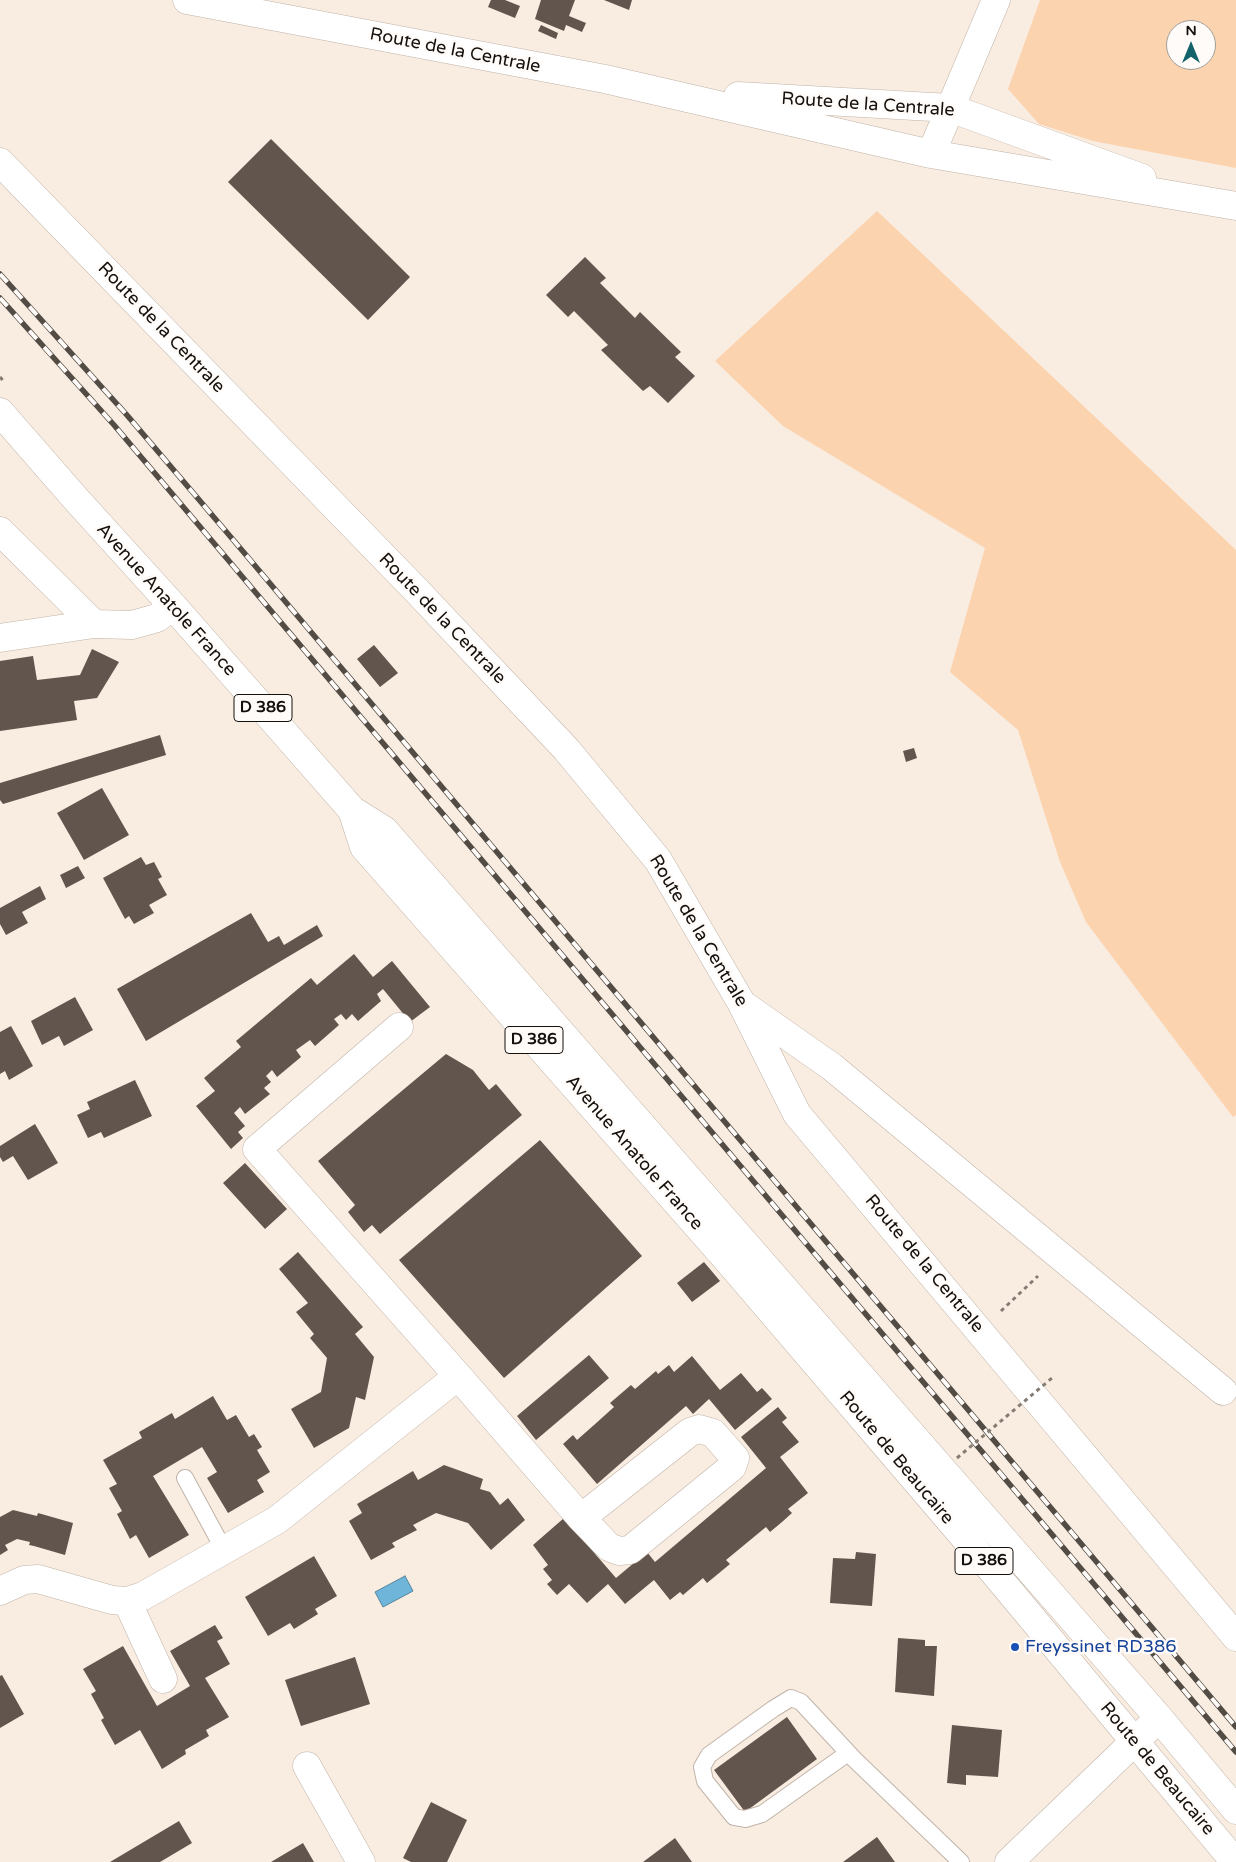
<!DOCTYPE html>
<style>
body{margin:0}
#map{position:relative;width:1236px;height:1862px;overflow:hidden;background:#f9ece0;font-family:"Varela Round",sans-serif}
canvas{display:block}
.north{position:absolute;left:1166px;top:20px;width:50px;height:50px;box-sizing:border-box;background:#fefbf9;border:1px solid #a09d9a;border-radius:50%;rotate:0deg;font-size:14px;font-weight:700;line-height:20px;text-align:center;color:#14100c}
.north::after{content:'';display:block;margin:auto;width:18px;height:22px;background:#14636a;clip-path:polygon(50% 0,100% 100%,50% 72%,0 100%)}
</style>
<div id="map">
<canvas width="1236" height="1862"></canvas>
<div class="north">N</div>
</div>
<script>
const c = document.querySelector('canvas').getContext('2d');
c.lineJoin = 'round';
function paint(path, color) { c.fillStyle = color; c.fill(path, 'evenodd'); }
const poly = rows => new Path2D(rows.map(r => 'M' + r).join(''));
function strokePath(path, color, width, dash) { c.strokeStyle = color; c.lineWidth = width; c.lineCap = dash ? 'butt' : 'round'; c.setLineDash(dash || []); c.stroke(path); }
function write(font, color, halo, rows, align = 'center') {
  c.font = font + ' "Varela Round",sans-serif'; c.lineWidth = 5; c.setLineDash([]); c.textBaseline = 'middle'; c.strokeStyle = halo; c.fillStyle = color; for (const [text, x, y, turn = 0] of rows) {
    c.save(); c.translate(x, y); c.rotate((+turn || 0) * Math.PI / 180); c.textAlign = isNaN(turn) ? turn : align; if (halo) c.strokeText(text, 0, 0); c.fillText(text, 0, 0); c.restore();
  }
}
paint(poly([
 [1040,0,1236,0,1236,168,1093,141,1039,124,1008,89],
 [1176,30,1206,30,1206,60,1176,60],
 [877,211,1236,550,1236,1115,1233,1117,1086,922,1060,862,1018,730,950,672,985,548,783,426,715,361]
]), '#fcd3af');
const water = poly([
 [405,1576,413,1591,383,1607,375,1592,405,1576]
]);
paint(water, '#6fb5da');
strokePath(water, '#54849c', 1);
paint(poly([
 [491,0,505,0,520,6,515,18,488,7],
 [541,0,575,0,569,16,586,23,582,32,566,25,564,31,535,19],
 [604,0,632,0,629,10],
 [541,25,558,33,556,39,538,31],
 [271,139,410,277,368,320,228,182],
 [585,257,606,278,600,283,635,318,640,312,681,352,675,357,695,376,668,403,650,386,643,391,601,350,608,345,574,311,568,317,546,295],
 [374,645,398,673,380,687,357,659],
 [92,649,119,662,97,698,74,701,77,720,0,731,0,661,33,656,37,680,80,675],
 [160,735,166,755,3,804,0,800,0,783],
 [914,748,917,758,906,762,903,751],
 [102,788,129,835,84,860,57,813],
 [141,857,146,865,154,862,162,877,158,879,167,895,149,905,154,913,134,924,129,916,125,919,103,878],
 [78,866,85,878,66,888,60,875],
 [40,886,46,899,22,912,28,923,6,935,0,924,0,908],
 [251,913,268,942,279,936,284,945,317,925,323,936,146,1041,117,989],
 [354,954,373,977,392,961,430,1007,410,1022,383,989,377,994,381,1001,358,1021,352,1014,346,1020,341,1014,334,1019,339,1025,315,1046,310,1040,296,1050,301,1057,277,1077,272,1070,266,1076,271,1082,264,1088,270,1094,245,1114,240,1107,234,1113,245,1126,238,1132,243,1138,231,1149,196,1106,215,1091,204,1078,241,1047,236,1041,255,1025,311,978,317,985],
 [75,997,93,1030,64,1046,59,1036,42,1045,31,1021],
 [11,1026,33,1066,9,1080,5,1071,0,1074,0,1032],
 [446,1054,473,1070,489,1090,496,1084,522,1115,380,1234,372,1225,364,1232,348,1212,355,1205,318,1161],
 [135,1080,152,1116,104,1138,101,1132,88,1138,77,1115,90,1109,87,1102],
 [35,1124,58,1163,28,1180,13,1156,3,1162,0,1157,0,1146],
 [540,1140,642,1256,504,1378,399,1260],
 [245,1163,287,1209,265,1229,223,1183],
 [298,1252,363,1327,355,1334,374,1357,365,1400,356,1397,349,1428,314,1448,291,1409,321,1392,327,1358,310,1338,314,1334,296,1312,308,1303,279,1269],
 [704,1262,720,1281,692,1302,677,1283],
 [589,1355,609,1378,536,1440,517,1416],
 [692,1356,720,1390,741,1373,757,1392,762,1388,772,1399,735,1430,709,1399,693,1414,686,1406,597,1484,563,1444,573,1435,577,1440,594,1425,614,1407,610,1403,631,1385,635,1389,656,1371,658,1374,669,1365,674,1372],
 [213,1396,227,1420,236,1415,249,1437,254,1434,262,1447,257,1450,270,1472,257,1480,264,1492,228,1513,207,1478,217,1472,202,1447,153,1476,189,1535,149,1558,136,1535,130,1539,117,1514,122,1511,109,1488,117,1484,103,1460,142,1438,139,1432,172,1413,175,1419],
 [778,1407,787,1418,782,1422,799,1442,780,1457,808,1493,788,1509,792,1513,782,1522,770,1532,766,1527,726,1560,730,1564,707,1583,703,1578,683,1595,680,1592,670,1600,654,1580,625,1604,608,1584,587,1603,569,1584,557,1595,547,1584,552,1580,543,1569,548,1565,533,1545,564,1518,616,1578,647,1552,655,1562,766,1468,741,1437],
 [444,1465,483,1479,480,1489,490,1492,500,1505,508,1498,525,1520,491,1550,468,1523,436,1513,413,1525,417,1530,392,1543,395,1547,371,1560,349,1521,362,1513,357,1504,413,1471,418,1480],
 [13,1510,37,1516,38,1513,73,1523,65,1555,34,1546,29,1545,30,1542,17,1539,5,1545,8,1550,0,1555,0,1517],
 [856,1552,876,1554,872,1606,830,1603,833,1558,855,1559],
 [314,1556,337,1596,315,1609,318,1614,294,1629,290,1623,268,1636,245,1597],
 [215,1625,223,1638,217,1641,230,1664,205,1678,229,1717,206,1730,209,1736,185,1750,186,1754,162,1769,140,1730,115,1745,101,1720,104,1718,91,1694,96,1691,83,1669,123,1646,157,1706,190,1686,170,1651],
 [898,1638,925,1640,925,1646,937,1646,934,1696,895,1692],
 [355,1657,370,1704,301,1726,285,1680],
 [2,1675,24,1714,0,1728,0,1676],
 [787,1717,817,1759,745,1812,714,1770],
 [952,1725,1002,1730,998,1777,966,1775,966,1785,947,1783],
 [431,1802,467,1820,447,1862,411,1862,403,1858],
 [179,1821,192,1843,160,1862,110,1862],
 [877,1837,895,1862,843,1862],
 [675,1838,692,1862,643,1862],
 [303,1843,314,1862,271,1862]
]), '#62554d');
const service = poly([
 [185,1478,224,1550],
 [848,1753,762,1814,745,1819,734,1817,705,1781,702,1767,709,1755,773,1709,791,1698,801,1702,854,1759,961,1862]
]);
const minor = poly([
 [187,0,605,79,931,154,1236,206],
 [738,96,950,108,1142,178],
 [931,154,996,0],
 [0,162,416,590,566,749,658,860,742,1004,797,1114,1236,1637],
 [0,531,94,624],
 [0,638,94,624,132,625,157,618,173,606],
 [745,1006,832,1067,1223,1391],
 [399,1027,257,1149,458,1376],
 [0,1591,24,1580,38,1579,112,1600,127,1601,143,1596,277,1520,458,1376,581,1518,609,1547,619,1551,630,1550,732,1467,735,1458,713,1433,699,1429,690,1432,581,1518],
 [127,1601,163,1679],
 [307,1766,361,1862],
 [1009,1862,1159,1718]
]);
const primary = poly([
 [0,412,75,498,173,606,352,810,384,830,1159,1718,1236,1810],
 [352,810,364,847,730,1263,971,1545,1235,1862]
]);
strokePath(service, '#c0b3a8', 18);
strokePath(minor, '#c0b3a8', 29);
strokePath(primary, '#c0b3a8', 29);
strokePath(poly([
 [0,377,5,383],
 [1001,1311,1038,1276]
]), '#847c74', 3, [4, 4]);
strokePath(service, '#fff', 16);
strokePath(minor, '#fff', 28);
strokePath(primary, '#fff', 28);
const rail = poly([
 [0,274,126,414,235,542,1236,1727],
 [0,298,114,425,1236,1752]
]);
strokePath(rail, '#524c45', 5.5);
strokePath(rail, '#fefbf9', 4, [11]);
strokePath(poly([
 [957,1458,1052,1378]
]), '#847c74', 3, [4, 4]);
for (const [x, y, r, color] of [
 [1015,1647,5,"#1a4fb4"]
]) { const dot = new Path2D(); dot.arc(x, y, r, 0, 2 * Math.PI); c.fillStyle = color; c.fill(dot); strokePath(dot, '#fefbf9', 2); }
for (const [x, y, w] of [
 [263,708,58],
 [534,1040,58],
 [984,1561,58]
]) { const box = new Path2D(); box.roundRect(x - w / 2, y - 13.5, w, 27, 4); c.fillStyle = '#fefbf9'; c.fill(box); strokePath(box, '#14100c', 1); }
write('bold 16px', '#14100c', null, [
 ["D 386",263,708],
 ["D 386",534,1040],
 ["D 386",984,1561]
]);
write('18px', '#14100c', '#fefbf9', [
 ["Route de la Centrale",455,51,11],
 ["Route de la Centrale",868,105,4],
 ["Route de la Centrale",161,328,46],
 ["Avenue Anatole France",166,600,48],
 ["Route de la Centrale",442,619,46],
 ["Route de la Centrale",698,931,59],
 ["Avenue Anatole France",634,1153,49],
 ["Route de la Centrale",924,1264,50],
 ["Route de Beaucaire",896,1458,50],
 ["Route de Beaucaire",1157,1769,50]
]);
write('18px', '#164399', '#fefbf9', [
 ["Freyssinet RD386",1025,1647]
], 'left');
</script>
